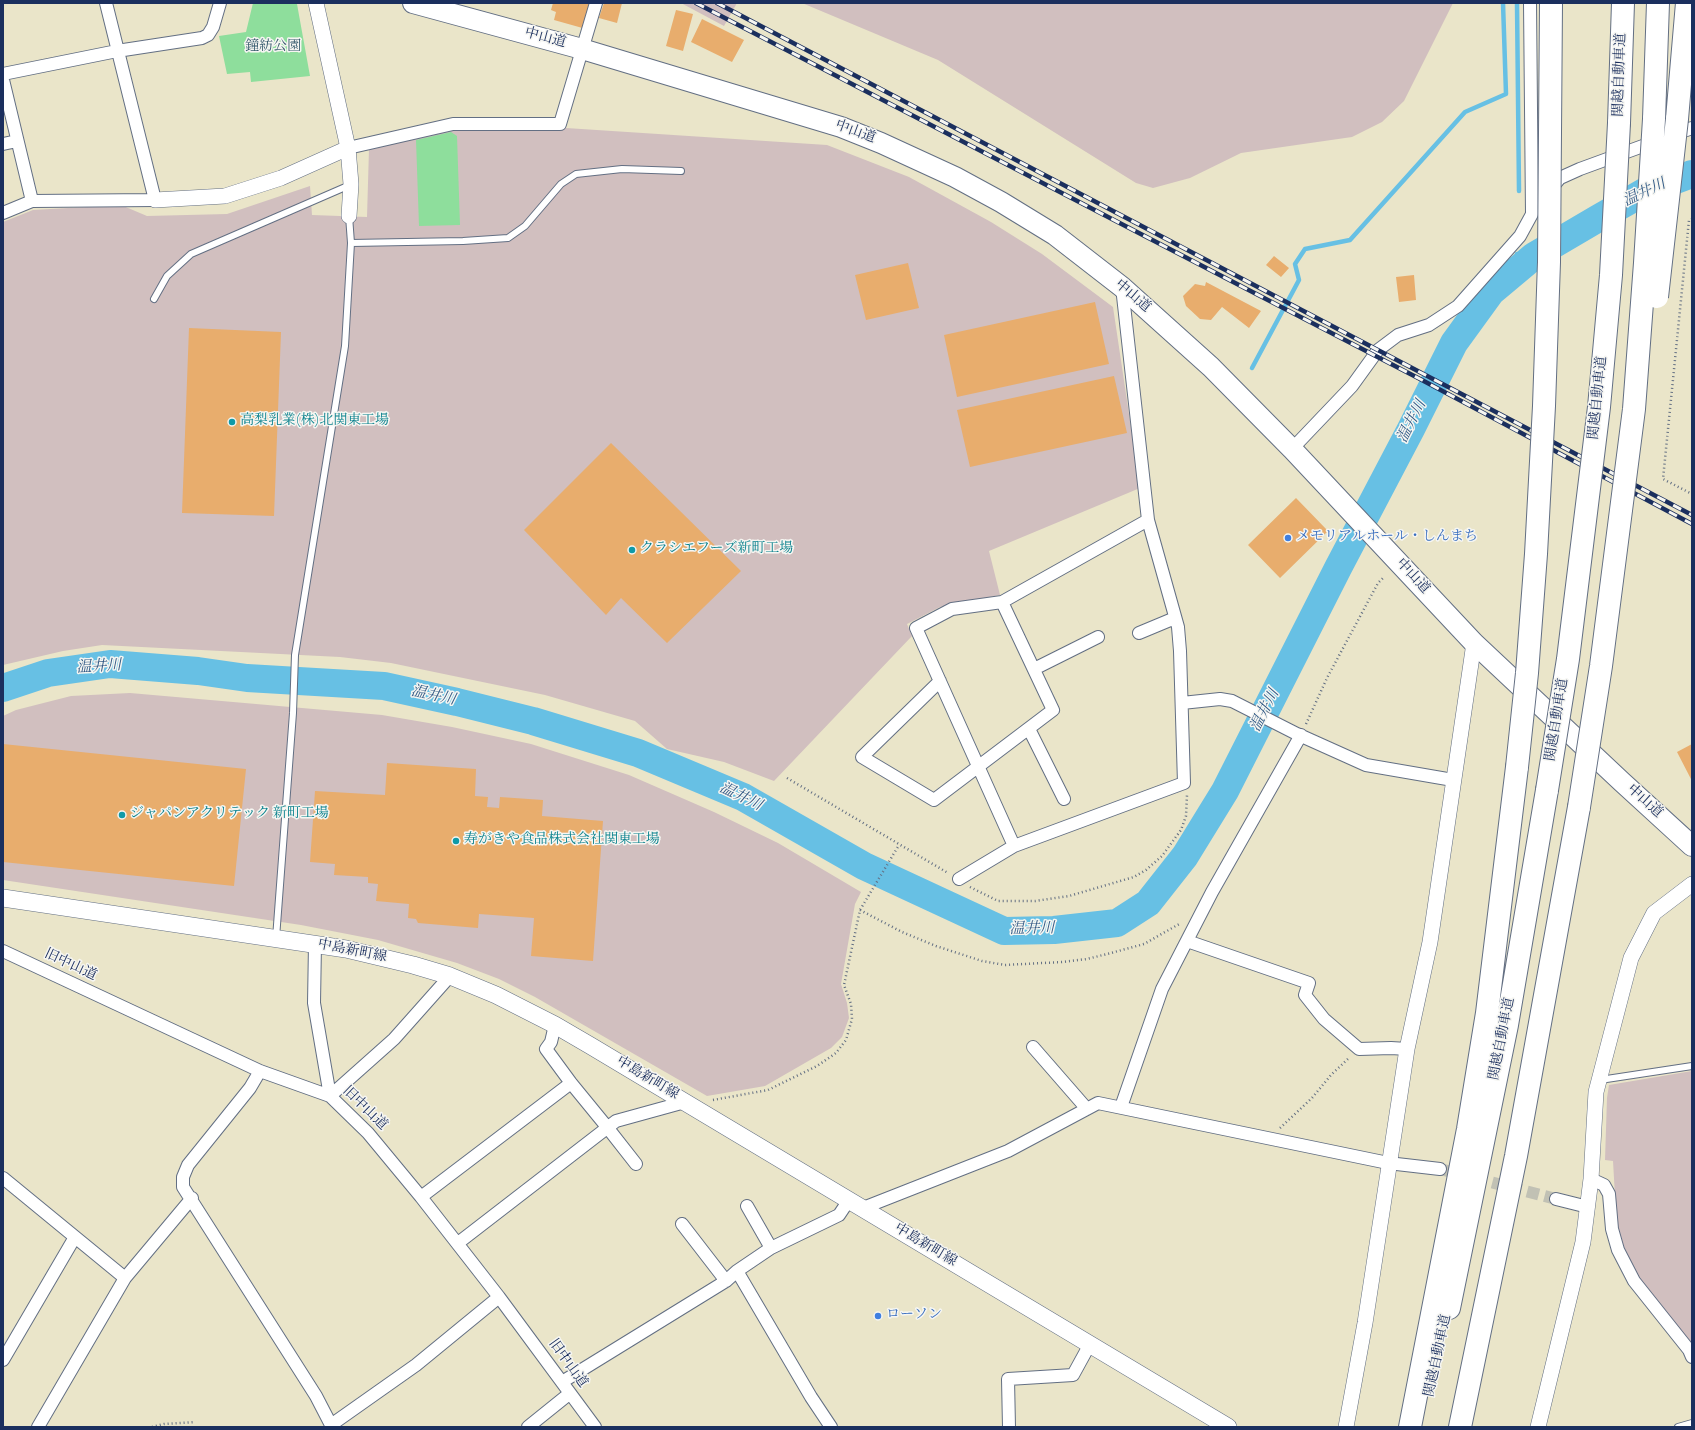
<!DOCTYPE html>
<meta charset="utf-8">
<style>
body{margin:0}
#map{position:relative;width:1695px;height:1430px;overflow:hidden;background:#eae5c9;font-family:"Sorts Mill Goudy",serif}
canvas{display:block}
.frame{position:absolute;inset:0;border:4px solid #1b2f5e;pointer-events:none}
</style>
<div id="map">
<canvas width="1695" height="1430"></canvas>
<div class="frame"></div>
</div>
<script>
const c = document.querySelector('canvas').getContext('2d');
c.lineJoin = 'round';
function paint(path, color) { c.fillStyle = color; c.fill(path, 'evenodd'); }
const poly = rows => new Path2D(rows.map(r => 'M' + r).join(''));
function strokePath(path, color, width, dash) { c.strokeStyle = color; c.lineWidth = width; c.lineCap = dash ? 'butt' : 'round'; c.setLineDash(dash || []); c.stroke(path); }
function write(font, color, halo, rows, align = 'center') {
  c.font = font + ' "Sorts Mill Goudy","Noto Serif JP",serif'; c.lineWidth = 3; c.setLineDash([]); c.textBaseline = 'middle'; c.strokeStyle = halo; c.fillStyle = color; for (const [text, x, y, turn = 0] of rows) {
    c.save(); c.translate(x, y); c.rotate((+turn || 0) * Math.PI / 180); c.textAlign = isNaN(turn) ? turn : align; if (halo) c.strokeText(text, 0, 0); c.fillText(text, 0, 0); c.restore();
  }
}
paint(poly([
 [681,3,737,3,724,26],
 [802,3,1453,3,1404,101,1382,122,1352,137,1241,153,1190,178,1153,188,1136,183,938,60],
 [454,128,566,128,827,145,909,177,991,222,1042,254,1113,307,1140,488,989,551,1000,595,940,607,907,624,912,636,774,781,724,762,667,749,635,721,545,695,391,663,340,657,102,645,63,651,3,665,3,222,33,210,121,205,147,216,227,214,310,186,312,215,367,217,369,149],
 [130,693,382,715,452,727,531,744,629,775,714,812,778,843,861,892,855,904,841,984,847,1003,849,1018,842,1037,831,1048,765,1086,707,1096,535,997,499,979,457,963,378,940,301,925,3,880,3,716,16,710,71,696],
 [1692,1071,1692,1346,1639,1278,1624,1250,1617,1231,1613,1161,1605,1160,1607,1098,1609,1085]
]), '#d1bfbf');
paint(poly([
 [253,3,297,4,310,76,251,82,250,72,227,74,219,36,246,32],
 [451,132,457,136,460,225,419,226,416,140]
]), '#8ede9c');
strokePath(poly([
 [1517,3,1519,191],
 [1517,271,1517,254],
 [1252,368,1299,280,1295,264,1305,249,1350,240,1465,112,1506,94,1503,3]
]), '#67c0e4', 4.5);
strokePath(poly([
 [3,688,48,673,110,664,198,671,247,678,384,686,457,702,533,721,638,753,743,797,864,866,1004,931,1054,930,1117,923,1148,903,1185,856,1225,791,1338,568,1411,429,1454,343,1491,292,1534,256,1597,219,1646,191,1692,174]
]), '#67c0e4', 28);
paint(poly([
 [553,3,593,3,586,29,554,20,556,12,551,10],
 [604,3,622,3,617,23,599,18],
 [676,10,693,14,683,51,666,46],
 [702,19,744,40,732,62,691,42],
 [1274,256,1289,268,1281,277,1266,265],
 [908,263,919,308,866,320,855,275],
 [1414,275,1416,300,1399,302,1396,277],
 [1206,282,1261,311,1249,328,1222,307,1211,320,1200,319,1186,306,1183,296,1195,284,1205,286],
 [1095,302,1109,364,957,397,944,335],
 [189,328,281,332,274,516,182,513],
 [1114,376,1127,433,970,467,957,410],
 [611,443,741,571,667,643,621,598,606,615,524,530],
 [1296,498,1328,531,1280,578,1248,545],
 [3,744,246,769,234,886,3,862],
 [1692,744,1692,781,1677,752],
 [387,763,476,769,475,796,488,797,487,807,499,808,500,797,543,800,542,816,603,821,593,961,531,956,534,918,479,914,478,928,418,923,416,919,408,918,409,904,376,901,378,884,368,883,368,877,334,875,335,864,310,862,315,791,385,795]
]), '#e8ad6d');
strokePath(poly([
 [1440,1169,1556,1199]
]), '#c1c1b4', 12, [12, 6]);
const service = poly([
 [351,243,463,241,508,238,525,226,561,184,576,174,622,169,681,171],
 [154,299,167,276,191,254,350,185],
 [276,938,293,713,295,655,345,346,351,243,349,216],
 [1600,1080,1692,1066],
 [1678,1427,1692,1423]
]);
const minor = poly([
 [3,74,117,51,202,38,208,35,213,27,220,3],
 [3,80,32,201],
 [3,144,17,141],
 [348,148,453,124,560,124,596,3],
 [1550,190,1560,178,1580,169,1692,128],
 [3,213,32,201,155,200,106,3],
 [1292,449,1352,386,1378,350,1398,335,1429,325,1458,306,1520,236,1532,214,1530,3],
 [1139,633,1175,618],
 [1034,669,1098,637],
 [940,681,862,757,934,800,1053,710,1002,602],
 [1182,703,1220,699,1232,701,1297,734,1366,765,1453,780],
 [1029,729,1064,799],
 [1014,846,916,628,952,609,1002,602,1148,520],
 [959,879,1014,846,1184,783,1180,651,1178,627,1148,520,1122,287],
 [1187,941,1309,983,1305,995,1324,1019,1359,1049,1391,1048,1407,1049],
 [315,944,314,1003,330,1096,394,1039,450,976],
 [3,951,260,1071,330,1096,368,1133,421,1197,499,1297,595,1427],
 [555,1025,551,1042,546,1049,571,1083,607,1127,636,1164],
 [1033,1047,1087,1109],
 [260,1071,250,1088,188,1165,183,1177,183,1187,316,1396,331,1425,416,1365,499,1297],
 [1121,1107,1162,989,1212,892,1301,735],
 [3,1178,125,1278],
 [1591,1179,1604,1185,1609,1194,1612,1229,1618,1250,1634,1281,1689,1350,1692,1357],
 [421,1197,571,1083],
 [1556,1199,1588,1207],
 [747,1206,771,1248],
 [863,1208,1008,1151,1098,1103,1388,1163,1440,1169],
 [682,1224,726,1281],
 [458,1243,616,1121,685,1102],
 [737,1271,811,1397,831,1427],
 [3,1360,75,1237],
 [562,1382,726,1281,737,1271,771,1248,839,1215,849,1200],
 [38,1427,125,1278,192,1198],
 [528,1427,569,1394],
 [1009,1427,1008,1379,1073,1375,1090,1344]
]);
const tertiary = poly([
 [316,3,348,148,351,184,349,216],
 [155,200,225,196,281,178,348,148],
 [1346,1427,1365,1323,1407,1049,1430,942,1474,643],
 [1538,1427,1583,1242,1591,1179,1596,1092,1631,958,1654,913,1692,884]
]);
const secondary = poly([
 [3,898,346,949,413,965,450,976,496,995,555,1025,591,1046,1228,1427]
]);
const trunk = poly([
 [413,3,582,49,841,127,881,143,955,177,1001,202,1055,235,1122,287,1211,367,1292,449,1474,643,1622,782,1692,846]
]);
const motorway = poly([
 [1654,119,1658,3],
 [1677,119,1687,3],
 [1619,123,1623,3],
 [1449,1308,1507,1025,1547,790],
 [1410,1427,1468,1129,1487,1013,1517,767],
 [1460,1427,1516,1156,1579,807]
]);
strokePath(service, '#636f83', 8);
strokePath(minor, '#636f83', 14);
strokePath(tertiary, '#636f83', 16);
strokePath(secondary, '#636f83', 18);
strokePath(trunk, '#636f83', 22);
strokePath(motorway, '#636f83', 24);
strokePath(poly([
 [1692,219,1689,220,1663,479,1692,494],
 [1306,724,1327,678,1378,583,1384,577],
 [787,778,948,873],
 [970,887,998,901,1035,901,1069,896,1134,877,1146,870,1162,856,1181,830,1186,816,1187,795],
 [860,910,902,932,936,946,982,961,1005,965,1062,962,1087,959,1111,953,1144,944,1181,923],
 [713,1100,768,1090,817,1066,836,1053,846,1040,852,1019,851,1004,844,985,860,910,899,845],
 [1280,1128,1312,1098,1331,1075,1350,1057],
 [152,1427,164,1424,195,1422]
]), '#636f83', 2.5, [1, 3]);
strokePath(service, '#fff', 6);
strokePath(minor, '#fff', 12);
strokePath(tertiary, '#fff', 15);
strokePath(secondary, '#fff', 17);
strokePath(trunk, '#fff', 20);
strokePath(motorway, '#fff', 22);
const rail = poly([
 [696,3,1420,379,1692,524],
 [717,3,1692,515]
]);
strokePath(rail, '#1b2f5e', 4.5);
strokePath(rail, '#f6f6f2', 3, [9]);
const motorwayBridge = poly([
 [1657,297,1677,119],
 [1517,767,1527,673,1536,554,1544,406,1549,262,1551,3],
 [1547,790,1568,659,1599,407,1611,275,1619,123],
 [1579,807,1601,666,1634,409,1645,263,1654,119]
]);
strokePath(motorwayBridge, '#636f83', 24, []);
strokePath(motorwayBridge, '#fff', 22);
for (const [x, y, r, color] of [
 [232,422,4,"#0f9aa8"],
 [1288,538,4,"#3f7fe0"],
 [632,550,4,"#0f9aa8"],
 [122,815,4,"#0f9aa8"],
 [456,841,4,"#0f9aa8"],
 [878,1316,4,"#3f7fe0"]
]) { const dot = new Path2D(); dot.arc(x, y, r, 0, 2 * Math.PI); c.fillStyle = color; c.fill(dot); strokePath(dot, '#f6f6f2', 1.5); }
write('14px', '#1b2f5e', '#f6f6f2', [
 ["中山道",545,39,15],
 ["関越自動車道",1621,75,-88],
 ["中山道",855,133,20],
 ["中山道",1132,297,40],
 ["関越自動車道",1599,398,-84],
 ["中山道",1412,577,47],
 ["関越自動車道",1558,720,-81],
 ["中山道",1644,802,42],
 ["中島新町線",352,952,11],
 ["旧中山道",70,966,25],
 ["関越自動車道",1503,1039,-79],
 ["中島新町線",647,1079,31],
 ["旧中山道",364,1109,44],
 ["中島新町線",925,1246,31],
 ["関越自動車道",1439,1356,-78],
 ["旧中山道",567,1364,54]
]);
write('14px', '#385b6e', '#f6f6f2', [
 ["鐘紡公園",273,48]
]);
write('14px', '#0d838f', '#f6f6f2', [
 ["高梨乳業(株)北関東工場",240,422],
 ["クラシエフーズ新町工場",640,550],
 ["ジャパンアクリテック 新町工場",130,815],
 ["寿がきや食品株式会社関東工場",464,841]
], 'left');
write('14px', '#366cbe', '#f6f6f2', [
 ["メモリアルホール・しんまち",1296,538],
 ["ローソン",886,1316]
], 'left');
write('italic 15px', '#325a86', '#f6f6f2', [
 ["温井川",1645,194,-25],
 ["温井川",1413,422,-63],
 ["温井川",99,668,-3],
 ["温井川",433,697,12],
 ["温井川",1266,711,-63],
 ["温井川",740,798,26],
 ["温井川",1032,930,-1]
]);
</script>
